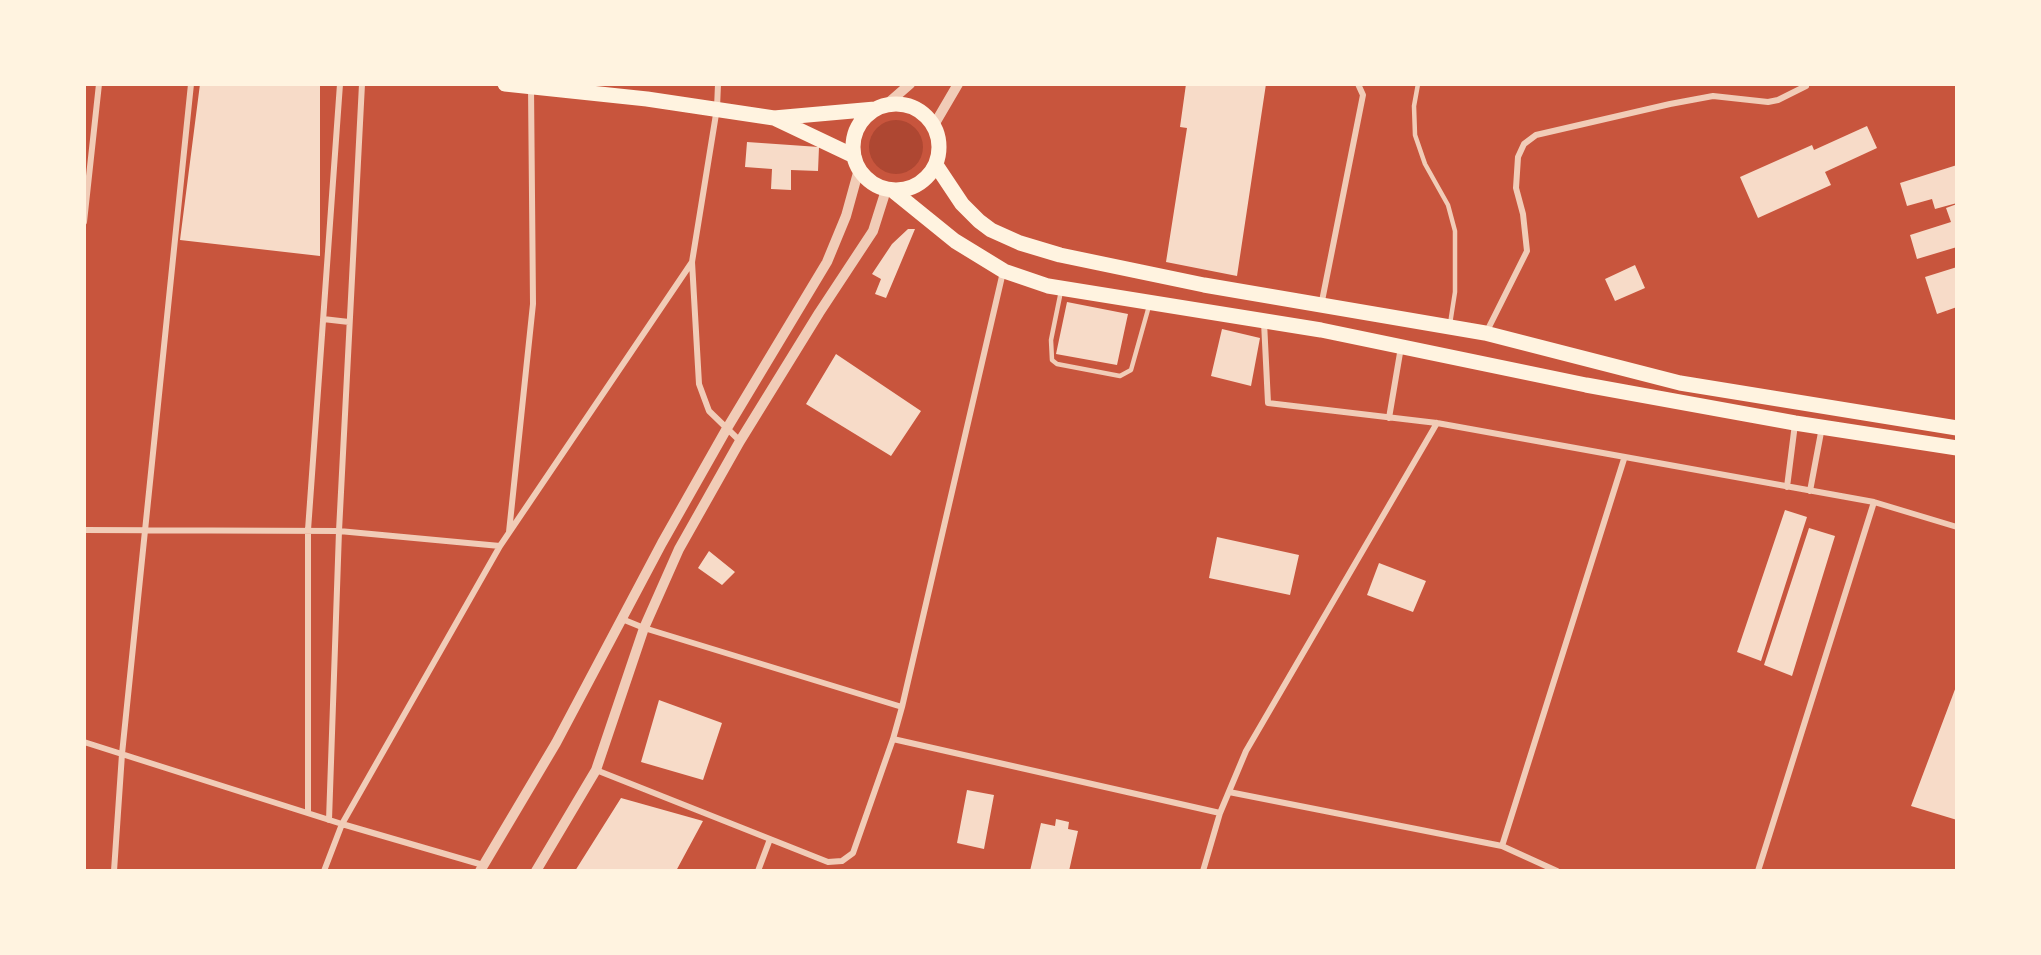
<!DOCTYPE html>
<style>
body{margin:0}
#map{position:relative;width:2041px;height:955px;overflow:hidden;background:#c8553d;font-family:"DejaVu Sans",sans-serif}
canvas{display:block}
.frame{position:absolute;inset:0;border:86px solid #fff3e0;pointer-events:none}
</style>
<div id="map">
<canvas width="2041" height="955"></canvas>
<div class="frame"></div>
</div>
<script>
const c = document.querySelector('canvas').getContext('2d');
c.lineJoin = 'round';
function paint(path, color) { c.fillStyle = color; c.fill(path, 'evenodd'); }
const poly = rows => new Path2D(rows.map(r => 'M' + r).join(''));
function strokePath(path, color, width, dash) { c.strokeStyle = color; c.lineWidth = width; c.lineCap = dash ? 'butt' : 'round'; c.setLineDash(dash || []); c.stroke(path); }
paint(poly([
 '869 147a27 27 0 1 1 54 0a27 27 0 1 1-54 0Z'
]), '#ae4732');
paint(poly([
 [200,84,320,84,320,256,180,240],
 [1186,84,1266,84,1237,276,1166,262,1187,128,1180,127],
 [1867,126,1877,148,1825,172,1831,185,1758,218,1740,177,1812,145,1814,150],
 [747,142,819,147,818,171,791,170,791,190,771,189,772,169,745,167],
 [1957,165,1957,203,1935,209,1932,199,1907,206,1900,183],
 [1957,204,1957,247,1917,259,1910,235,1951,222,1946,208],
 [908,229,915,229,886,298,875,294,881,279,872,274,892,244],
 [1635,265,1645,288,1615,301,1605,279],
 [1957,267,1957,307,1937,314,1925,277],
 [1067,302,1128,314,1117,365,1056,354],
 [1222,329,1260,338,1251,386,1211,376],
 [836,354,921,411,891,456,806,404],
 [1785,510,1807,517,1761,661,1737,652],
 [1809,528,1835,536,1792,676,1764,665],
 [1217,537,1299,555,1290,595,1209,578],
 [709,551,735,572,722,585,698,568],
 [1379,563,1426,581,1413,612,1367,595],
 [1957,684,1957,820,1911,806],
 [659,700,722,723,703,780,641,762],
 [967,790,994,795,984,849,957,843],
 [621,798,703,821,676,871,575,871],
 [1056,819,1069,822,1068,829,1078,831,1069,871,1030,871,1041,823,1055,826]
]), '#f7dbc8');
strokePath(poly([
 [1418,84,1414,106,1415,135,1425,164,1448,205,1455,231,1455,292,1450,324],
 [1061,291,1051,340,1052,360,1057,364,1120,376,1131,370,1149,306]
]), '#f1ccb7', 4.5);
strokePath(poly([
 [718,84,717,108,692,262,699,384,709,411,740,441],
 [84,222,99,84],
 [1321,306,1363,95,1358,84],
 [323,319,349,322],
 [1264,322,1268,403,1437,423,1874,502,1957,527],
 [1486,333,1527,251,1523,214,1516,188,1518,157,1524,144,1536,135,1670,104,1713,96,1768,102,1778,100,1806,86],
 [1389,418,1401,347],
 [1787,487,1795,424],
 [1810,491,1822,427],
 [84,530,339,531,500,546],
 [509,532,533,304,531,87],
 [622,619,644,628,902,707],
 [893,739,1220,813],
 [84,742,342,824,483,865],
 [596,770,828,862,842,861,853,853,893,739,902,707,1003,272],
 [1229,792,1502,846,1557,871],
 [308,813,308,530,340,84],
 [329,820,339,531,362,84],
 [1502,846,1624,459],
 [114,871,122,754,191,84],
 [324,871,342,824,500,546,692,262],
 [758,871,770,839],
 [1203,871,1220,813,1246,751,1437,423],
 [1758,871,1874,502]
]), '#f1ccb7', 6);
strokePath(poly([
 [887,104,910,84],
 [934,125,958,84],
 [480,871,556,743,662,543,726,430,827,262,846,216,859,169],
 [536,871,596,770,644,628,679,549,740,441,819,313,873,231,886,190]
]), '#f1ccb7', 10);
strokePath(poly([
 [505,84,647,99,774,118,875,109],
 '853 147a43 43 0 1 1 86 0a43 43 0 1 1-86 0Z',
 [774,118,854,156],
 [936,165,962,204,979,221,991,230,1020,243,1060,255,1204,285,1485,333,1680,383,1957,428],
 [892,190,955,241,1004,271,1048,286,1321,330,1586,385,1795,423,1957,448]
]), '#fff3e0', 15);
</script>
